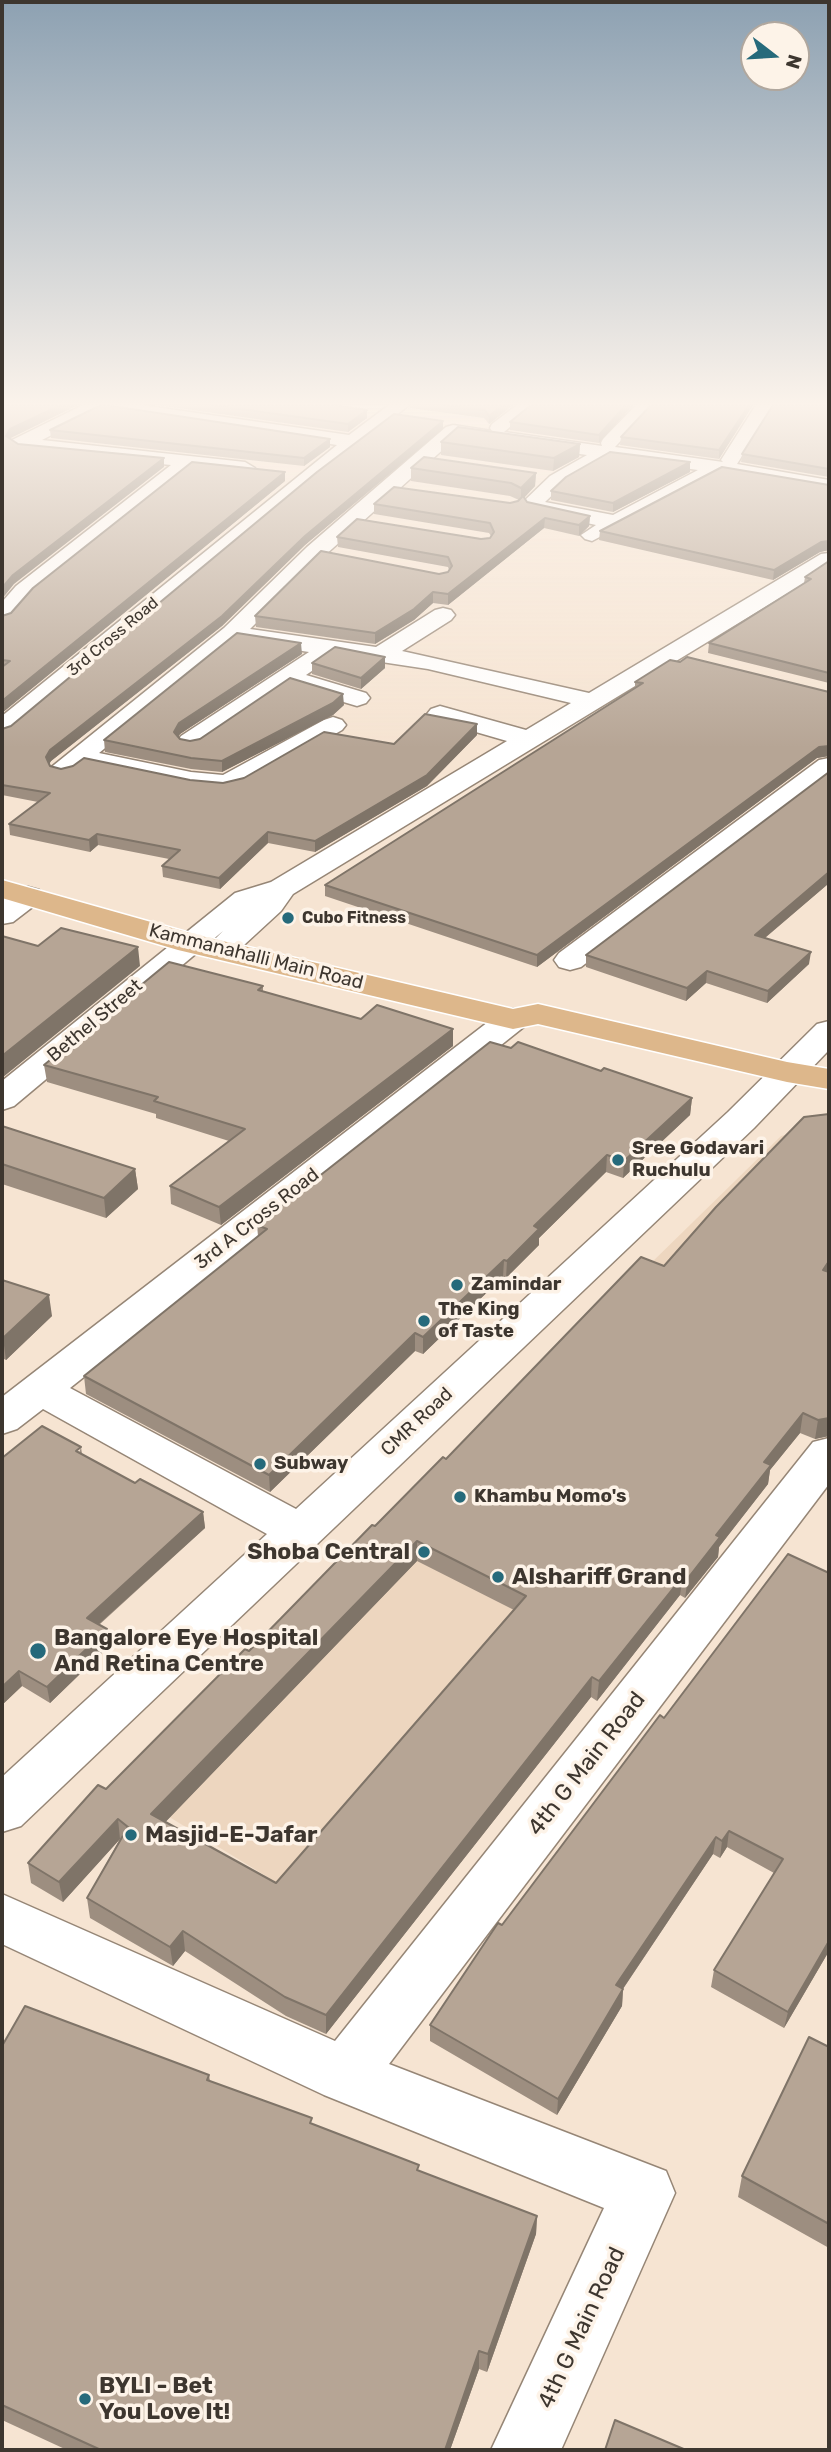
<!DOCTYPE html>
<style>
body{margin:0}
#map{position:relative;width:831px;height:2452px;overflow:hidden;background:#f6e4d2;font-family:Rubik,sans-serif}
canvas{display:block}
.frame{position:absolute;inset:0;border:4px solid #3d362f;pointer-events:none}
.north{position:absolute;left:740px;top:21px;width:70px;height:70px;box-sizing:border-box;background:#fdf3e8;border:2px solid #b0a79e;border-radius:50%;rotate:107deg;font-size:19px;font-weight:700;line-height:28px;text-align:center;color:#3d362f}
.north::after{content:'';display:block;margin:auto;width:24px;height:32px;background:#266a7b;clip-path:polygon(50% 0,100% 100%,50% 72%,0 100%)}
</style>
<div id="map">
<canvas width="831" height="2452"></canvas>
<div class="frame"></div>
<div class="north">N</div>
</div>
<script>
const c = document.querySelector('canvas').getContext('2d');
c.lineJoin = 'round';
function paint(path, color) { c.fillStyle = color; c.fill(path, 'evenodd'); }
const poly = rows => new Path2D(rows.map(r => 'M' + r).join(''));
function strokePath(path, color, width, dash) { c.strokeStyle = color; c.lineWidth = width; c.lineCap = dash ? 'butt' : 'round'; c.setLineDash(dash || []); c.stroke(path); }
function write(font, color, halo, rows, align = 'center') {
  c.font = font + ' Rubik,sans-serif'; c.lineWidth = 7; c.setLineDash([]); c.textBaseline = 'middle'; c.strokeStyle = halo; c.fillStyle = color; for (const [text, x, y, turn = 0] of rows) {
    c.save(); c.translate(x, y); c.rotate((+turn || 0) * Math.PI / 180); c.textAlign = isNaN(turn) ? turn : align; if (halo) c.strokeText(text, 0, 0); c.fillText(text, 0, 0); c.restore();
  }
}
paint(poly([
 [829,1123,829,1281,279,1884,117,1785,781,1136]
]), '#edd6bf');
const minor = poly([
 [83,405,141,405,349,435,389,405,409,405,316,479,11,735,2,737,2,716,337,445,102,409,42,440,245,462,255,468,245,474,192,468,32,596,10,621,2,623,2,602,16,586,171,465,19,450,10,444,12,440,83,405],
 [517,405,536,405,504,432,602,446,601,443,603,439,636,405,654,405,615,447,723,462,721,460,756,405,774,405,737,464,829,480,829,492,721,473,592,541,585,539,581,535,596,525,527,510,523,502,550,476,587,455,457,437,323,557,250,629,376,647,435,610,443,608,451,610,455,615,451,620,402,651,589,693,821,554,829,553,829,568,293,894,281,911,231,957,220,959,209,957,204,950,223,931,14,1106,2,1110,2,1081,235,893,271,882,507,741,431,719,427,714,431,709,440,706,526,730,571,703,428,669,335,655,306,675,366,693,370,698,366,703,357,706,290,686,199,748,190,750,181,748,177,742,181,736,309,652,237,641,99,753,191,772,223,775,324,720,333,717,342,720,346,725,342,730,243,787,223,791,191,788,84,766,73,775,63,777,53,775,49,769,224,628,307,547,446,427,453,425,492,431,490,428,492,424,517,405],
 [609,458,698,470,613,515,545,502,564,484,609,458],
 [829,758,829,779,581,967,570,970,559,967,554,960,559,953,819,760,829,758],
 [28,887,39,890,43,896,39,902,13,922,2,924,2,901,17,890,28,887],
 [513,1009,525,1012,530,1019,525,1026,70,1388,296,1509,728,1112,817,1024,829,1021,829,1050,754,1128,21,1826,2,1832,2,1777,267,1534,43,1409,17,1429,2,1434,2,1397,501,1012,513,1009],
 [829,1438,829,1484,389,2064,666,2171,675,2193,561,2450,491,2450,604,2208,324,2095,2,1944,2,1894,335,2041,813,1442,829,1438]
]);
const major = poly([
 [2,880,197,935,513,1009,538,1004,787,1062,829,1069,829,1089,787,1082,538,1024,513,1029,178,950,2,898,2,880]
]);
strokePath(minor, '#968676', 3);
strokePath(major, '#fff', 3);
paint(minor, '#fff');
paint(major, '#ddb78b');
paint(poly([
 [157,405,332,405,367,410,367,418,348,432],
 [410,405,513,405,489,424,484,418,410,408],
 [531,405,633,405,599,443,510,430,510,422],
 [651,405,753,405,719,459,620,445,621,437],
 [829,405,829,477,741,462,742,454],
 [443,421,443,429,305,545,222,626,51,761,49,764,50,766,61,769,223,783,394,744,477,735,427,786,315,852,268,843,220,889,163,877,162,866,169,859,98,845,90,852,10,835,9,824,38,802,2,795,2,729,11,726],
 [50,430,330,447,304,466,51,438],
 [441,442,580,444,579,457,553,471,441,455],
 [411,468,536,473,535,486,524,498,527,502,590,516,589,526,579,536,544,528,448,605,433,603,414,620,375,644,256,627,255,616,448,572,449,570,448,567,338,547,337,537,481,539,490,538,491,536,489,533,374,514,374,504,510,503,519,500,510,496,411,481],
 [690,472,613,512,551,500,551,491],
 [285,481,2,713,2,616,11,613],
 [829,485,829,550,820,552,773,580,599,540,600,531],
 [829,561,829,683,708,653,709,643,804,583,805,577],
 [302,654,180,734,178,737,180,739,190,741,344,705,333,715,222,772,191,769,105,752,104,740],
 [312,663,385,668,361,689,312,674],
 [635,682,829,692,829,756,817,758,537,967,325,896,325,885,635,689],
 [829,772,829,884,828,884,765,938,809,964,767,1003,706,983,686,1001,586,967,586,955],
 [263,986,263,992,361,1019,453,1029,453,1046,221,1225,171,1204,170,1186,229,1141,156,1118,156,1114,47,1082,44,1065],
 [511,1048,601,1071,692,1098,690,1115,623,1178,606,1172,539,1238,539,1245,506,1278,503,1277,423,1354,415,1351,270,1492,86,1394,84,1376,258,1236,257,1225],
 [829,1114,829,1436,815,1439,800,1433,770,1470,768,1484,719,1547,718,1557,685,1598,680,1595,597,1701,591,1697,326,2034,286,2016,185,1951,173,1966,90,1918,87,1898,120,1839,63,1902,31,1883,28,1863,106,1789,249,1651,375,1526,446,1459,664,1266],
 [417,1561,514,1610,276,1883,165,1822],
 [2,1126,135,1169,138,1189,106,1218,2,1184],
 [2,1280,52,1316,6,1360,2,1358],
 [81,1447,82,1454,135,1483,203,1512,205,1528,99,1625,107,1629,110,1645,50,1703,22,1686,2,1705],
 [829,1573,829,1951,784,2028,711,1987,714,1970,774,1873,727,1847,720,1858,713,1854,623,1989,622,2006,557,2115,430,2041,430,2025,502,1925,664,1718],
 [2,2046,209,2075,210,2081,312,2124,419,2171,537,2216,536,2234,487,2372,479,2369,450,2450,67,2450,2,2420],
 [829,2047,829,2248,738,2197,742,2176]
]), '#9d8e80');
paint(poly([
 [61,405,78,405,11,438,7,445,6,436,10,429],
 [503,405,513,405,489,424,489,416],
 [626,405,633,405,599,443,599,435],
 [749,405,753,405,719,459,719,450],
 [367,410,367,418,348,432,348,424],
 [443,421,443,429,305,545,222,626,51,761,47,768,46,757,50,750],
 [330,439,330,447,304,466,304,458],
 [580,444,579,457,553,471,554,458],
 [164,458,164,467,14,584,2,599,2,588,13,575],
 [690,462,690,472,613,512,613,503],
 [285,472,285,481,2,713,2,701],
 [536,473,535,486,521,501,521,488],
 [590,516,589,526,579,536,579,525],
 [545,518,544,528,448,605,448,594],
 [829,541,829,550,820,552,773,580,774,570,821,542],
 [433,592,433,603,414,620,375,644,375,633],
 [301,643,302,654,180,734,175,743,174,732,179,723],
 [385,657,385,668,361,689,361,678],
 [343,694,344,705,333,715,222,772,222,761],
 [477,724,477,735,427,786,315,852,315,841],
 [829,746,829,756,817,758,537,967,537,955,819,747],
 [268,832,268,843,220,889,219,878],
 [97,834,98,845,90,852,89,840],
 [829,872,828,884,754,947,755,935],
 [138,947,140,966,2,1078,2,1056],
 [811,952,809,964,767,1003,768,991],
 [707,971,706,983,686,1001,687,988],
 [453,1029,453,1046,221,1225,219,1207],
 [692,1098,690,1115,623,1178,624,1161],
 [607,1155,606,1172,539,1238,539,1245,506,1278,507,1261,534,1226],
 [135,1169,138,1189,106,1218,104,1198],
 [504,1260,503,1277,423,1354,423,1337],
 [829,1261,829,1276,823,1270],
 [49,1295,52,1316,6,1360,3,1338],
 [415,1333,415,1351,270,1492,269,1475],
 [803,1413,800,1433,770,1470,768,1484,719,1547,718,1557,685,1598,688,1578,764,1462],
 [829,1418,829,1436,815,1439,818,1420],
 [203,1512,205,1528,89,1633,87,1618],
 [417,1541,417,1561,154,1834,151,1814],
 [683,1576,680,1595,597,1701,599,1681],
 [107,1629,110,1645,50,1703,47,1687],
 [19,1671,22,1686,2,1705,2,1687],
 [592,1677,591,1697,326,2034,326,2015],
 [118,1819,120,1839,63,1902,59,1882],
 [729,1831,727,1847,720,1858,722,1841],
 [716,1837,713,1854,614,2002,616,1985],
 [183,1931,185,1951,173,1966,170,1947],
 [829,1941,829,1951,784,2028,788,2012],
 [623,1989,622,2006,557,2115,558,2099],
 [537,2216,536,2234,487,2372,488,2354],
 [479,2351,479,2369,450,2450,445,2450]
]), '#7f7468');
const building = poly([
 [2,405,61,405,10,429,6,436,18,444,164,458,13,575,2,588,2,405],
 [101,405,105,405,330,439,304,458,50,430,101,405],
 [212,405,332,405,367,410,348,424,212,405],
 [443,405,503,405,489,416,485,410,443,405],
 [531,405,626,405,599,435,510,422,531,405],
 [651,405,749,405,719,450,621,437,651,405],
 [773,405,829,405,829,469,742,454,773,405],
 [394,414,443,421,305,536,222,616,50,750,46,757,50,766,61,769,73,766,84,758,190,780,223,783,244,778,324,732,394,744,425,714,477,724,427,775,315,841,268,832,219,878,162,866,180,850,97,834,89,840,9,824,50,793,2,785,2,729,11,726,317,472,394,414],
 [458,427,580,444,554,458,441,442,458,427],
 [610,452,690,462,613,503,551,491,566,477,610,452],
 [424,457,536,473,521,488,511,483,411,468,424,457],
 [192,462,285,472,2,701,2,667,10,661,2,660,2,616,11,613,33,588,192,462],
 [722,467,829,485,829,541,821,542,774,570,600,531,722,467],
 [394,487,510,503,518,501,523,496,527,502,590,516,579,525,545,518,448,594,433,592,414,609,375,633,255,616,321,551,439,574,448,572,452,566,448,557,337,537,357,519,481,539,490,538,494,532,490,523,374,504,394,487],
 [829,561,829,673,709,643,811,579,805,577,829,561],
 [237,633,301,643,179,723,174,732,180,739,190,741,200,739,290,678,343,694,333,703,222,761,191,758,104,740,237,633],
 [335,647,385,657,361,678,312,663,335,647],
 [687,657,829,692,829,746,819,747,537,955,325,885,643,683,635,682,670,660,680,662,687,657],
 [829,772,829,872,755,935,811,952,768,991,707,971,687,988,586,955,829,772],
 [61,928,138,947,2,1056,2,936,38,946,61,928],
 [169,962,263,986,258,990,361,1019,377,1005,453,1029,219,1207,170,1186,245,1129,154,1101,158,1097,44,1065,169,962],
 [490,1042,511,1048,518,1042,601,1071,604,1068,692,1098,624,1161,607,1155,534,1226,539,1229,507,1261,504,1260,423,1337,415,1333,269,1475,84,1376,267,1229,257,1225,490,1042],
 [829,1114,829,1261,823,1270,829,1272,829,1418,818,1420,803,1413,764,1462,771,1465,716,1535,720,1537,688,1578,683,1576,599,1681,592,1677,326,2015,285,1997,183,1931,170,1947,87,1898,128,1827,118,1819,59,1882,28,1863,98,1785,106,1789,245,1649,249,1651,372,1525,375,1526,443,1457,446,1459,641,1257,664,1266,716,1207,804,1117,829,1114],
 [417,1541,526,1596,276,1883,151,1814,417,1541],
 [2,1126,135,1169,104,1198,2,1164,2,1126],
 [2,1280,49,1295,3,1338,2,1338,2,1280],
 [42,1426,81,1447,76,1451,135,1483,140,1479,203,1512,87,1618,107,1629,47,1687,19,1671,2,1687,2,1458,42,1426],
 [788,1554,829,1573,829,1941,788,2012,714,1970,783,1859,729,1831,722,1841,716,1837,616,1985,623,1989,558,2099,430,2025,498,1923,502,1925,660,1715,664,1718,788,1554],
 [25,2006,209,2075,207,2080,312,2118,310,2123,419,2165,417,2170,537,2216,488,2354,479,2351,445,2450,101,2450,2,2405,2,2046,25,2006],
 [809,2037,829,2047,829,2224,742,2176,809,2037],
 [615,2420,686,2450,605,2450,615,2420]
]);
paint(building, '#b6a595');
strokePath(building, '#7f7468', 2);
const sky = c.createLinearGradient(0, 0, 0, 748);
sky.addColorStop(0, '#8da1b2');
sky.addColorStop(0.54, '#fbf3eb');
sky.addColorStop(1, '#fbf3eb00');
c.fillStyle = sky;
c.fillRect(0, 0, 831, 748);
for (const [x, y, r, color] of [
 [288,918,7,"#266a7b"],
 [618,1160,7,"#266a7b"],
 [457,1285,7,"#266a7b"],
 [424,1321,7,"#266a7b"],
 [260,1464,7,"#266a7b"],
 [460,1497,7,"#266a7b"],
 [424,1552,7,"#266a7b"],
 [498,1577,7,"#266a7b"],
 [38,1651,9,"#266a7b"],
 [131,1835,7,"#266a7b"],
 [85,2399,7,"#266a7b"]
]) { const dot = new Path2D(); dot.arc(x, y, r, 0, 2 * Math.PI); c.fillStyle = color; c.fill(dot); strokePath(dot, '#fdf3e8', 2.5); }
write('16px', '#3d362f', '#fdf3e8', [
 ["3rd Cross Road",113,637,-40]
]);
write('bold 16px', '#3d362f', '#fdf3e8', [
 ["Cubo Fitness",302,918]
], 'left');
write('19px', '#3d362f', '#fdf3e8', [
 ["Kammanahalli Main Road",256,957,14],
 ["Bethel Street",95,1021,-40],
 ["3rd A Cross Road",257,1219,-38],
 ["CMR Road",417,1422,-43]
]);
write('bold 19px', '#3d362f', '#fdf3e8', [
 ["Sree Godavari",632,1149],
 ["Ruchulu",632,1171],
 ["Zamindar",471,1285],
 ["The King",438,1310],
 ["of Taste",438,1332],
 ["Subway",274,1464],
 ["Khambu Momo's",474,1497]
], 'left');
write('bold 23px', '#3d362f', '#fdf3e8', [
 ["Shoba Central",410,1552,"right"],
 ["Alshariff Grand",512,1577],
 ["Bangalore Eye Hospital",54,1638],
 ["And Retina Centre",54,1664],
 ["Masjid-E-Jafar",145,1835],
 ["BYLI - Bet",99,2386],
 ["You Love It!",99,2412]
], 'left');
write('23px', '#3d362f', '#fdf3e8', [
 ["4th G Main Road",587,1764,-52],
 ["4th G Main Road",582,2328,-65]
]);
</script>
